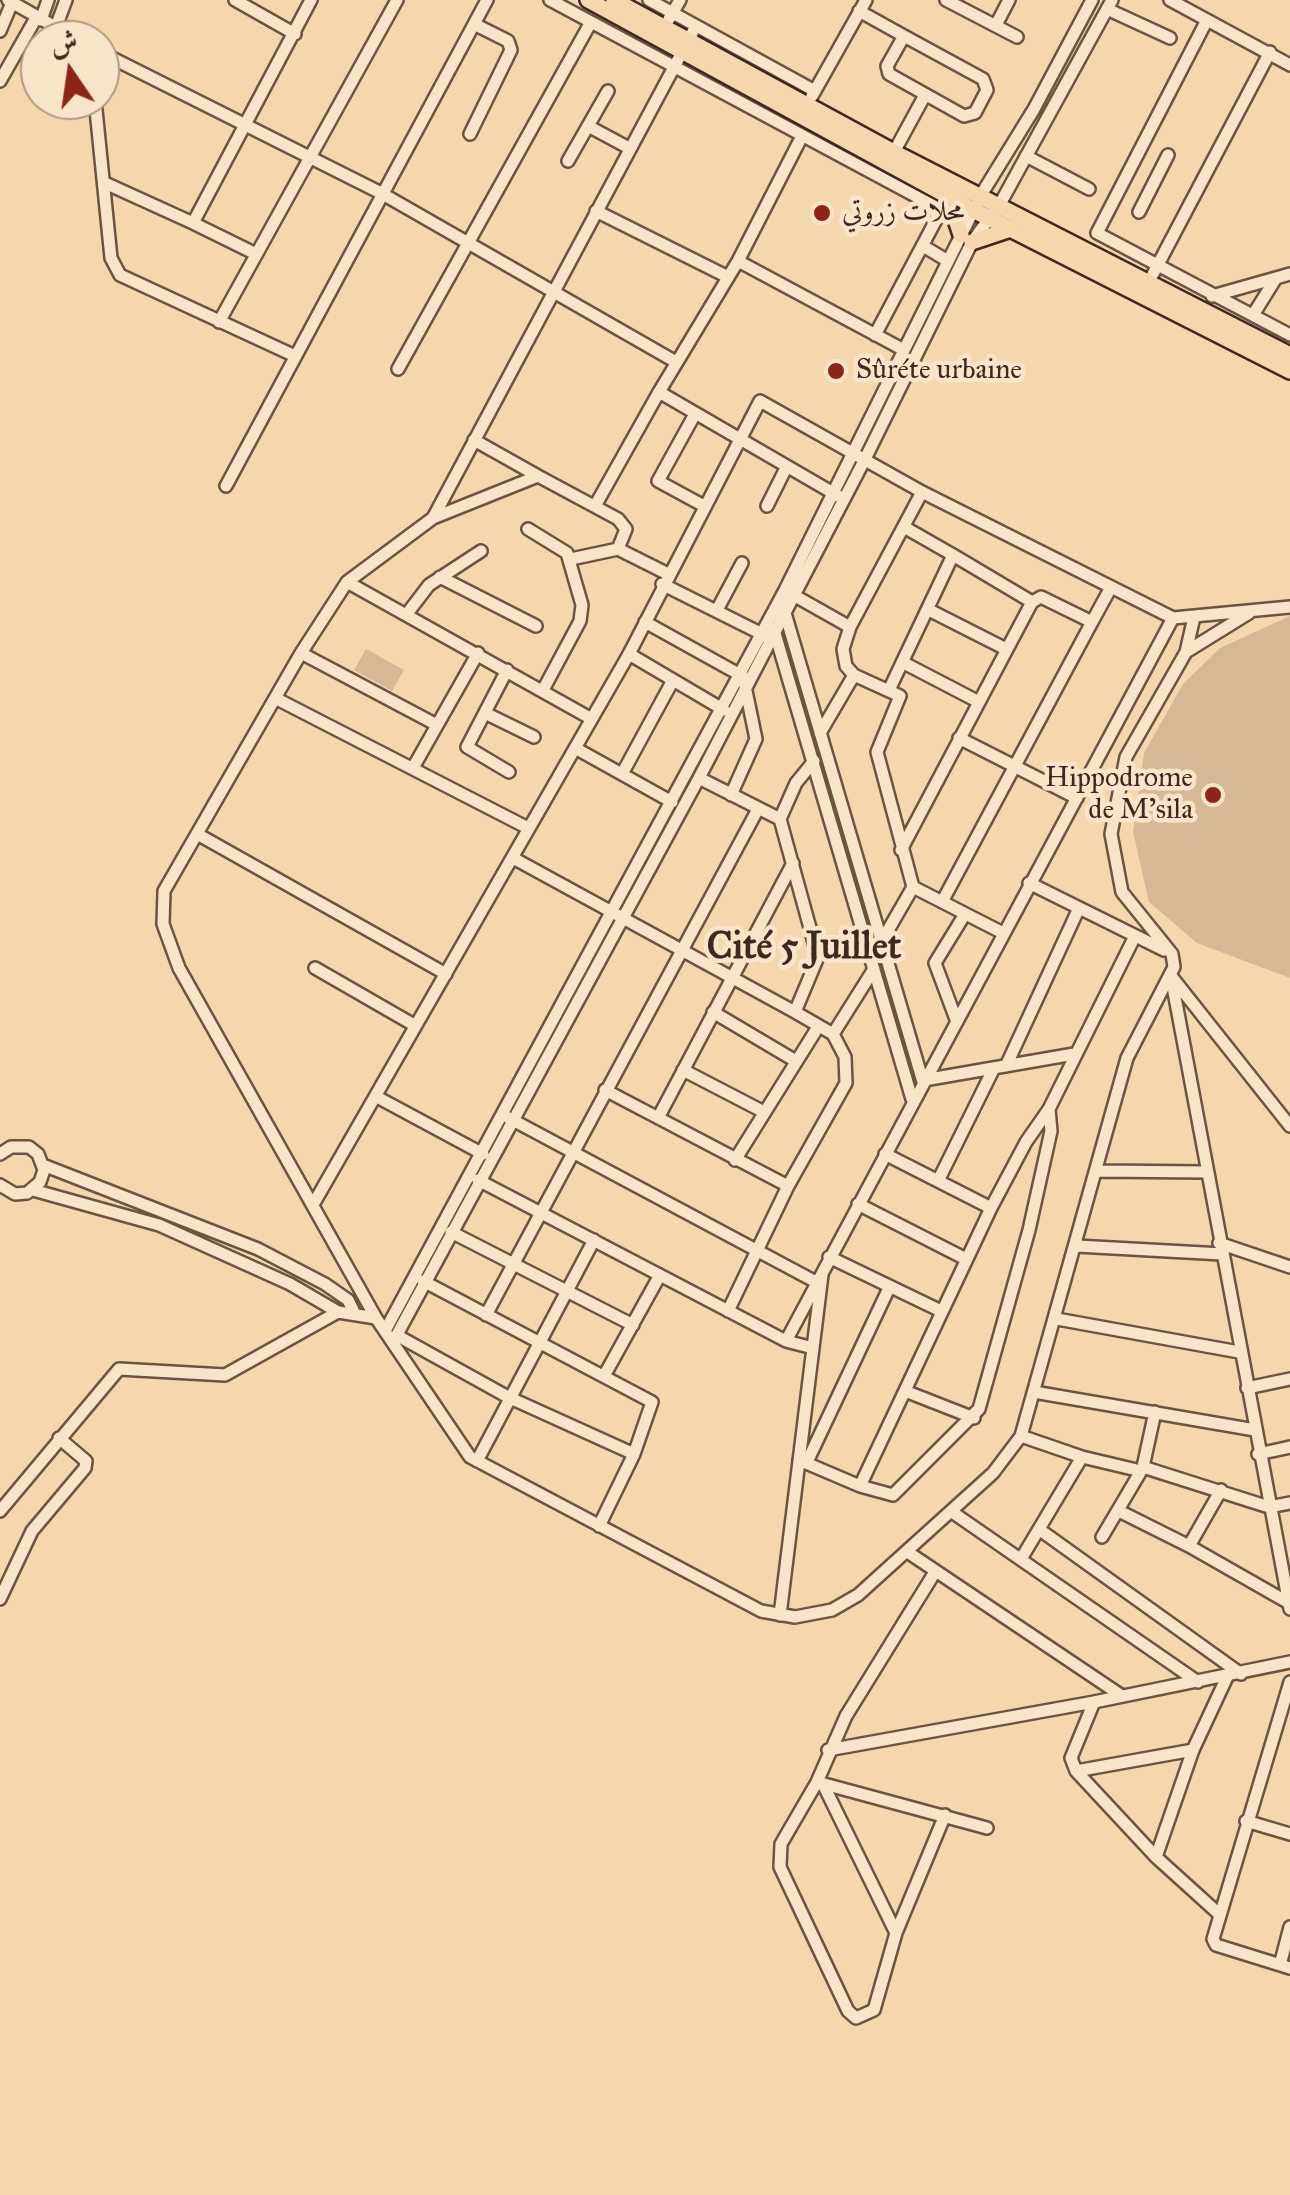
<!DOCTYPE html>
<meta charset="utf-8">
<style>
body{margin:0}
#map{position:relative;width:1290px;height:2195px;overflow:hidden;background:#f4d7ac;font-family:"IM FELL Great Primer",Amiri,serif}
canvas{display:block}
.north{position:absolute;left:20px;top:20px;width:100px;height:100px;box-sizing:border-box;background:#f8e5c9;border:2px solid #ae9985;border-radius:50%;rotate:347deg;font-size:28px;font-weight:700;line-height:40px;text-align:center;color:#3f2820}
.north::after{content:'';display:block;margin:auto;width:35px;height:45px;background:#8f2418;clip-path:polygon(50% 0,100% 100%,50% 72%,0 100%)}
</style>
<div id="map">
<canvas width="1290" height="2195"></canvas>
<div class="north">ش</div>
</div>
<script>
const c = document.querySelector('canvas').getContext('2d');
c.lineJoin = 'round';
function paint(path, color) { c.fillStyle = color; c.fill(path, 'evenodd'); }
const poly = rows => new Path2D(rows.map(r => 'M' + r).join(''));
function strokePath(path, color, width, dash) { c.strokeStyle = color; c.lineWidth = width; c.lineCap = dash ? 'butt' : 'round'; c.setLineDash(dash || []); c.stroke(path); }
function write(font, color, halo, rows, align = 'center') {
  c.font = font + ' "IM FELL Great Primer",Amiri,serif'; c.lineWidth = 9; c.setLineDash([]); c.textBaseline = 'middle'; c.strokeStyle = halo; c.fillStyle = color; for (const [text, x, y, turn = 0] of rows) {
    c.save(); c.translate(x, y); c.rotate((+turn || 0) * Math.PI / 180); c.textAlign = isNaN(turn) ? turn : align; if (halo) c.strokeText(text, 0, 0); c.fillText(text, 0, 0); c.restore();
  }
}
paint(poly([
 [1290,616,1290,978,1197,943,1149,902,1133,832,1144,753,1183,684,1220,648],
 [366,649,404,670,392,691,354,670]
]), '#d5b994');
const minor = poly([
 [8,0,78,40],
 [235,0,295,34],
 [550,0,934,206,937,218,875,335],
 [649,0,815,91],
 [946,0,1017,37],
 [1170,0,1290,65],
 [1107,9,1170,38],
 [859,11,904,36,983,79,987,90,975,113,964,116,889,74,887,66,904,36],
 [669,19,680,0],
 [41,20,48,0],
 [1207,20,1097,233,1290,335],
 [996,25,1009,0],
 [696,26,433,518,347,582,301,653,164,891,163,924,179,968,376,1318,470,1457,761,1611,795,1617,832,1610,858,1595,993,1473,1021,1436,1127,1058,1174,967,1172,954,1122,892,1111,834,1126,757,1186,652,1194,617],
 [56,27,66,0],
 [0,31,11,5],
 [100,52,381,193,676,362],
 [0,81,36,18],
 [812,96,866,0],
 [95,100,111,258,120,275,295,356],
 [588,126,629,148],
 [470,134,511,50,508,41,474,24],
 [801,138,738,261,904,350],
 [894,152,925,95],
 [1026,156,1089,189],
 [568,161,608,91],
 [105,183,193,223,311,0],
 [596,211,726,276],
 [1139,212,1168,155],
 [193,223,254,253],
 [923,246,948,261],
 [1153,274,1270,52],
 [1212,296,1290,274],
 [1253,315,1276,278],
 [219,322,397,0],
 [398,369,591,22],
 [659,392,738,261],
 [695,414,658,481,704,506],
 [474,440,538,476],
 [226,486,487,0],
 [595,506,659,392,840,497],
 [767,506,786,468],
 [433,518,538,476,618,519,626,529,618,549,668,574],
 [528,529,567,553,582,605,580,621,543,690],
 [953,555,1032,602],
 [571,559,618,549],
 [440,577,536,626],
 [347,582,590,718],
 [662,584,766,636],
 [788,592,850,627,843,649,846,666,854,675,820,733],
 [717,610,742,563],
 [929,610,1006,649],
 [785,613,923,1082],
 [406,615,429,585,481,551],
 [645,622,744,677],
 [850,627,922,492],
 [774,630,912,1099],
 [1186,652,1249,613],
 [301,653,437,725],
 [629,654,724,710],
 [904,663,977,701],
 [507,670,467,747,509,772],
 [854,675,900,696,877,752,913,887,883,939],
 [890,688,953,555,904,527],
 [275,698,528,828],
 [485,713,534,737],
 [959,738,1077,798],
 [575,748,672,802],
 [814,761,796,783,780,819,818,957,795,1012,833,1034,874,969],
 [414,766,478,653],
 [622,774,672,682],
 [699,778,780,819],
 [731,795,756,739,745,686],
 [199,835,446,974],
 [901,850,1032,602,1041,597,1092,622,1110,589],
 [513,858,795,1012],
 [1029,883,1164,950],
 [913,887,1003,933],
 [942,902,1092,622],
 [315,968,414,1025],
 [713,1012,794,1060],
 [957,1022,935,963,965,914],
 [1006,1066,1079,908],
 [683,1070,764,1112],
 [924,1080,1074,1054],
 [605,1090,788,1186],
 [377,1097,483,1154],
 [507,1117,816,1282],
 [658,1118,793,863],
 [1290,1126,1171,976,1290,1609],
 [0,1154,11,1147,29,1147,38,1154,44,1170,40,1182,27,1193,15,1194,0,1185],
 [885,1154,991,1208],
 [735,1160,818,1027],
 [43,1165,258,1249,325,1284,348,1300,353,1310],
 [1097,1171,1205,1172],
 [478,1180,786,1341,813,1348],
 [938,1181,994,1068],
 [33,1190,159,1225,290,1284,338,1312,376,1318],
 [314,1203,629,654,760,401,922,492,1173,618,1290,607],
 [858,1204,966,1259],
 [451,1232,633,1325],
 [1219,1243,1290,1267],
 [1077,1246,1222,1254],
 [829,1257,941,1311],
 [423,1281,652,1402,634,1454,599,1526],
 [728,1311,788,1186,846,1083,845,1057,833,1034],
 [486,1315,758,809],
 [1057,1319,1239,1352],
 [385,1331,785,590,981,195,1034,109,1092,0],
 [398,1336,508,1397,634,1454],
 [786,1341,1173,618],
 [393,1342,699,778,865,459,972,242,1000,204,1112,0],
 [604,1376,660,1275],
 [1247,1388,1290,1379],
 [905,1391,974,1418],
 [1034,1392,1255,1430],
 [1021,1436,1082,1457,1141,1471,1143,1467,1269,1507,1290,1503],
 [1258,1454,1290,1447],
 [799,1460,860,1486,991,1208,1026,1142,1049,1109,1135,936],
 [477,1461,594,1240],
 [807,1462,889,1288],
 [1143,1467,1155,1412],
 [860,1486,893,1495,979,1409,1029,1230,1051,1131,1049,1109],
 [1221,1490,1189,1546,1289,1603],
 [0,1511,119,1369,225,1375,338,1312],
 [1119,1511,1189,1546],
 [952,1512,1198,1682],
 [1040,1530,1241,1674],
 [1102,1537,1141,1471],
 [909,1553,1122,1696],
 [1021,1559,1082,1457],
 [935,1572,846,1716,817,1782,781,1844,780,1867,848,2011,856,2018,874,2010,896,1933,945,1815],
 [0,1599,32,1531,85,1468,86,1461,59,1438],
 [780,1615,822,1275],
 [1290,1682,1213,1939,1216,1945,1290,1968],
 [828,1750,1094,1702],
 [1076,1771,1193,1750],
 [817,1782,987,1828],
 [824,1786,896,1933],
 [1246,1821,1290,1834],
 [1156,1857,1193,1750,1227,1677],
 [1219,1914,1156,1857,1076,1771,1071,1758,1094,1702,1290,1662],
 [1280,1965,1290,1927]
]);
const major = poly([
 [588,0,973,210,1290,371],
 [614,0,903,157,1290,355],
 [948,196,961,235],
 [972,242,1011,229]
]);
strokePath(minor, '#6c5443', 16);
strokePath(major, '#3f2820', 20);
strokePath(minor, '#f8e5c9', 11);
strokePath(major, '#f4d7ac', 15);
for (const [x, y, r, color] of [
 [822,213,10,"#8f2418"],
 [836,371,10,"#8f2418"],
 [1213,795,10,"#8f2418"]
]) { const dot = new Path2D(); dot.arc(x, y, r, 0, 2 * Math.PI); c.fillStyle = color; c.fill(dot); strokePath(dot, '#f8e5c9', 4); }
write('28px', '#3f2820', '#f8e5c9', [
 ["محلات زروتي",842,213],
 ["Sûréte urbaine",856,371],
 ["Hippodrome",1193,779,"right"],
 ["de M'sila",1193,811,"right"]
], 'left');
write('bold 38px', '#3f2820', '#f8e5c9', [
 ["Cité 5 Juillet",804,949]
]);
</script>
